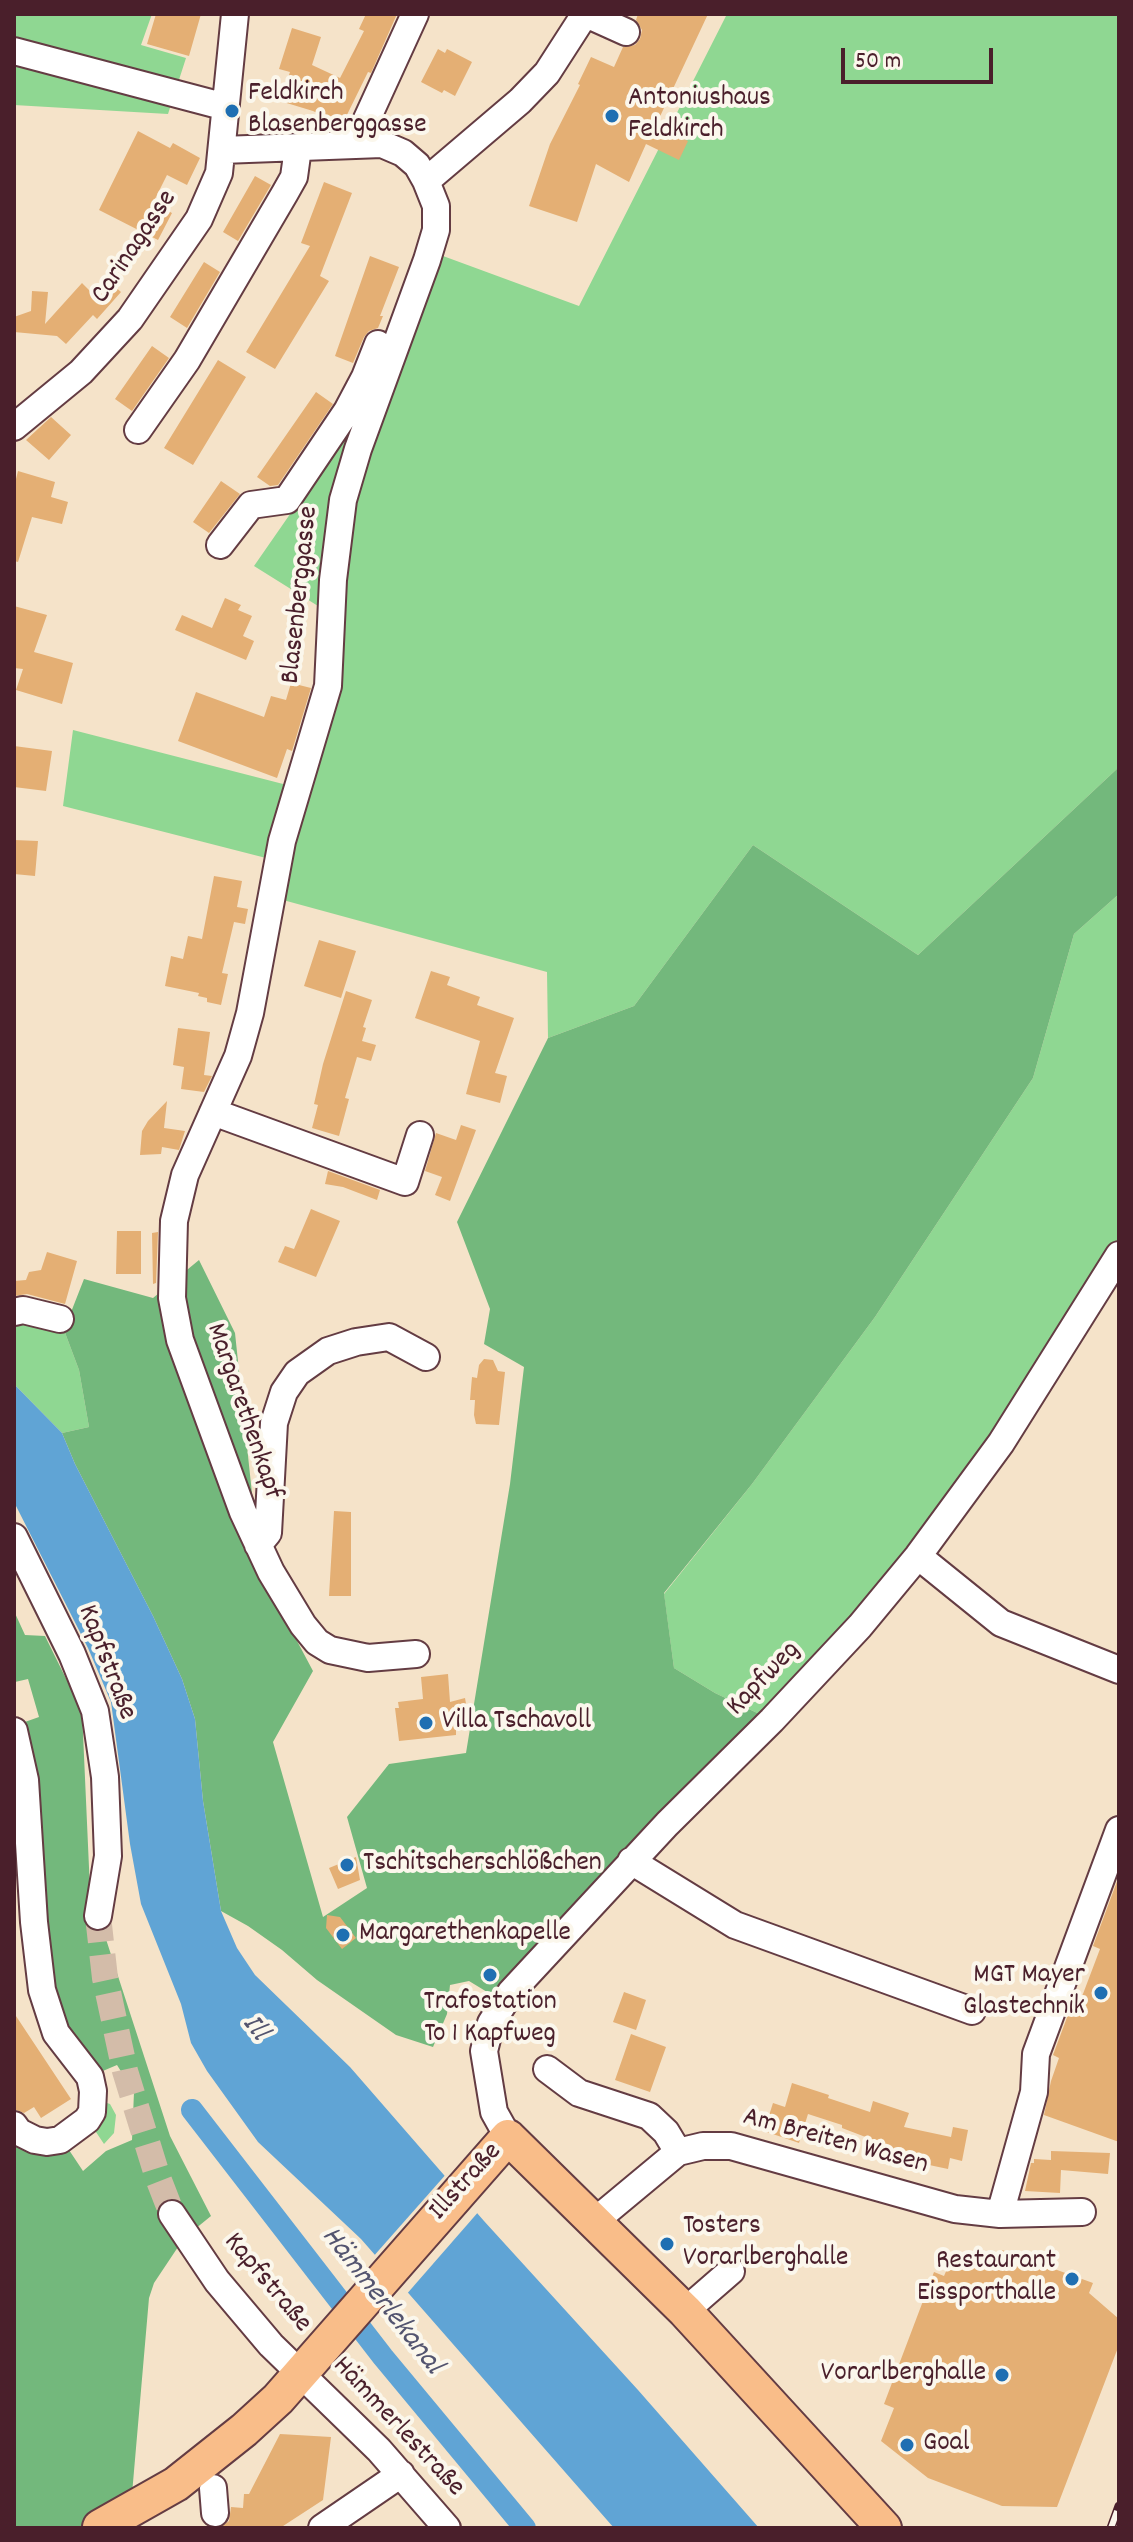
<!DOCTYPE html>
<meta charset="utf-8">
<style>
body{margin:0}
#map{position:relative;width:1133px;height:2542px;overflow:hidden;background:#f5e3c9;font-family:Dekko,sans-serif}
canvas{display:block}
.frame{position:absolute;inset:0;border:16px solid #4a1f2b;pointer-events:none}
.scale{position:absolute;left:841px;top:48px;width:152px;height:36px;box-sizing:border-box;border:4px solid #4a1f2b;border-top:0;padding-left:10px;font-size:24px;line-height:28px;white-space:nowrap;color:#4a1f2b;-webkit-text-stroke:6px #fbf7ec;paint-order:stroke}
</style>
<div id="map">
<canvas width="1133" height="2542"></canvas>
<div class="frame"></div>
<div class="scale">50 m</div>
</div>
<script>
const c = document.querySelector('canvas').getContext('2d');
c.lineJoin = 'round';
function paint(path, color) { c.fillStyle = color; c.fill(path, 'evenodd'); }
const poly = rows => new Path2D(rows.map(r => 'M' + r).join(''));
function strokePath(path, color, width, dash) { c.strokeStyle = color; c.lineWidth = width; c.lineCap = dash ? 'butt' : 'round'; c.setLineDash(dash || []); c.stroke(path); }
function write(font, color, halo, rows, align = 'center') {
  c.font = font + ' Dekko,sans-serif'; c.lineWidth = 8; c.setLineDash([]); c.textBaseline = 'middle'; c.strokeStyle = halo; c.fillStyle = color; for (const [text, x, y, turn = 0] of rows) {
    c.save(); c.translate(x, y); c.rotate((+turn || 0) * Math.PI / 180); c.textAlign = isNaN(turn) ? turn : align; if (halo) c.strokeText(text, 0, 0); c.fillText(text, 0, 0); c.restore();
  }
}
paint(poly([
 [14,14,152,14,141,45,186,58,168,114,14,105],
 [727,14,1119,14,1119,767,918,955,753,845,634,1006,548,1038,547,972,261,894,266,858,63,806,73,730,287,785,318,688,318,606,254,566,363,409,424,249,579,306],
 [1119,894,1119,1255,1001,1443,772,1720,715,1693,674,1668,664,1594,752,1484,875,1317,1033,1078,1074,934],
 [14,1320,64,1330,79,1370,89,1427,62,1433,14,1384],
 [104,2102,110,2104,116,2115,114,2133,104,2144,94,2129]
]), '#8fd792');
paint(poly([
 [1119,767,1119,894,1074,934,1033,1078,875,1317,752,1484,664,1593,674,1668,715,1693,772,1720,511,1992,492,1995,469,1981,450,1985,447,2014,433,2047,396,2035,317,1980,282,1950,248,1926,221,1911,203,1801,195,1719,182,1679,153,1616,75,1464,62,1433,89,1427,79,1370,64,1330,84,1279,153,1298,199,1260,235,1333,253,1503,248,1549,313,1671,273,1742,323,1917,367,1888,347,1817,389,1764,466,1753,510,1484,524,1367,484,1344,490,1309,457,1222,548,1038,634,1006,753,845,918,955],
 [14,1611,25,1635,45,1636,82,1711,90,1890,170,2136,211,2216,184,2238,154,2283,149,2298,132,2494,131,2528,14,2528,14,2139,67,2147,83,2171,106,2151,132,2140,134,2092,117,2065,98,2073,64,2028,57,2009,22,1723,39,1717,28,1679,15,1682,14,1679]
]), '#73b87c');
paint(poly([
 [14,1384,62,1433,75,1464,153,1616,182,1679,195,1719,203,1801,221,1911,237,1948,255,1975,350,2067,484,2221,638,2390,759,2528,614,2528,361,2239,258,2142,207,2071,191,2043,181,2004,141,1904,130,1844,111,1702,88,1648,14,1502]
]), '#60a4d5');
paint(poly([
 [448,2172,480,2210,405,2296,372,2258]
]), '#f5e3c9');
strokePath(poly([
 [192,2110,383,2357,525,2528]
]), '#60a4d5', 22);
paint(poly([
 [156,14,201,14,189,56,147,44],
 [366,14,397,14,371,73,368,72,342,125,313,111,280,101,290,72,279,69,292,28,321,37,312,65,340,78,364,31,359,29],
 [638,14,708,14,656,125,688,141,679,160,646,144,629,182,596,164,577,222,529,206,550,144,580,85,578,84,591,57,614,67,623,47,635,45,640,39,642,30,636,20],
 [438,49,445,53,447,49,472,62,455,96,444,90,442,93,421,82],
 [138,131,170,148,173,143,200,158,187,185,167,175,153,203,172,213,158,240,99,210],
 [255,176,271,185,238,241,223,232],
 [324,182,352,193,320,276,329,281,275,369,246,352,310,246,301,243],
 [370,256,399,267,380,316,383,316,378,328,369,331,364,337,353,363,335,356],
 [204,262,220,272,187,328,170,317],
 [105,278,121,292,97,319,93,315,66,344,57,336,14,332,14,317,31,311,32,291,48,292,45,324,82,283,92,293],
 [152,346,169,358,132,411,115,399],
 [218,360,246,377,193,465,164,448],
 [316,392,333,404,278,485,270,486,257,477],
 [51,417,71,435,49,460,26,440],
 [18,471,55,482,51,497,68,502,62,524,32,517,18,562,14,561,14,487],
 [221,481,240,494,209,533,193,522],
 [225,598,241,605,238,610,252,616,243,636,254,641,246,660,175,630,182,615,212,628],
 [14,606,47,615,34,652,73,663,62,704,16,690,23,669,14,668],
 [291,683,311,688,292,751,287,749,277,778,178,741,196,692,264,717,271,696,286,700],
 [14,746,52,751,46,791,14,787],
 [14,840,38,841,35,876,14,874],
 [214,876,242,881,237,907,248,909,245,924,234,922,222,973,228,974,221,1005,207,1002,207,998,198,996,199,993,165,986,171,956,183,959,188,936,202,939],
 [319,940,356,951,341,998,304,986],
 [431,971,450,977,447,985,480,997,477,1005,514,1018,495,1073,507,1076,500,1103,466,1094,480,1041,415,1018],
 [346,991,372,1000,363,1027,366,1028,362,1041,376,1045,371,1061,357,1057,345,1098,349,1099,339,1136,312,1128,318,1105,314,1104,323,1064],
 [178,1028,210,1032,204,1075,212,1076,204,1092,181,1089,184,1067,173,1065],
 [167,1101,164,1128,185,1131,179,1150,162,1147,161,1154,140,1155,142,1131,148,1121],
 [461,1125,476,1130,450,1201,435,1195,442,1177,425,1171,436,1133,456,1140],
 [328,1171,380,1190,377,1200,343,1187,325,1184],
 [311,1209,340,1221,316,1277,278,1262,285,1246,294,1249],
 [117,1231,141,1231,141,1274,116,1274],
 [158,1232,156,1283,153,1284,152,1233],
 [47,1252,77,1261,65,1304,27,1294,14,1296,14,1281,26,1280,29,1272,41,1270],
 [484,1359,493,1360,498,1371,505,1372,499,1425,476,1424,474,1415,475,1400,470,1400,472,1377,477,1378,479,1365],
 [334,1511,351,1512,351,1596,329,1596],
 [448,1674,450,1702,465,1698,470,1726,456,1728,456,1735,399,1741,395,1708,399,1708,398,1702,423,1699,421,1677],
 [356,1857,360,1880,338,1889,329,1868],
 [1119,1876,1119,2142,1044,2115,1051,2081,1059,2058,1053,2055,1069,2012,1075,2015,1100,1949,1093,1946],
 [327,1915,340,1917,356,1938,342,1949,326,1928],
 [624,1992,646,2000,636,2030,613,2022],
 [14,2013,71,2099,41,2118,34,2107,24,2113,14,2109],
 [631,2034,666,2047,650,2092,615,2080],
 [792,2083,829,2095,828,2098,870,2112,873,2101,909,2113,904,2127,951,2137,953,2127,968,2130,962,2161,950,2158,948,2169,887,2156,889,2146,842,2128,842,2125,808,2114,799,2143,764,2131,773,2103,785,2107],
 [1051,2151,1110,2153,1108,2174,1061,2170,1060,2193,1025,2191,1031,2163,1034,2163,1034,2159,1051,2160],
 [1002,2250,1093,2283,1089,2293,1119,2319,1119,2345,1057,2507,1002,2506,928,2478,881,2441,894,2408,884,2404,934,2272,944,2276,951,2260,999,2259],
 [280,2434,331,2437,323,2500,280,2528,219,2528,229,2521,231,2507,243,2508,244,2494,249,2494]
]), '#e4af74');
strokePath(poly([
 [98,1916,105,1978,125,2071,158,2178,172,2214]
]), '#d3bca9', 26, [26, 13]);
const minor = poly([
 [586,14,626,32],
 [14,51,226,107],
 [356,143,415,14],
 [222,150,382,144,403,153,417,165,426,181,436,206,436,230,427,260,358,449,343,500,333,580,328,686,282,841,250,1013,238,1056,185,1175,174,1221,172,1298,180,1340,243,1512,271,1572,303,1625,317,1642,330,1650,368,1658,416,1654],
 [426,181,520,101,547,73,585,14],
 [14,427,81,372,130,319,199,219,219,173,235,14],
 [138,430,187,360,285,193,294,177,298,148],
 [220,545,251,505,287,500,347,411,365,377,378,344],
 [213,1112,405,1182,420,1135],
 [14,1312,23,1310,60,1319],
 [14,1537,72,1654,95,1711,105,1777,108,1856,98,1916],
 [258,1545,268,1533,274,1423,284,1392,297,1373,328,1351,356,1342,389,1337,426,1357],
 [918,1556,1001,1623,1119,1670],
 [14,1731,25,1780,34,1922,42,1990,56,2033,90,2077,93,2091,92,2112,87,2120,60,2140,47,2142,35,2140,19,2132,14,2125],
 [631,1861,735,1925,972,2011],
 [547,2069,579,2093,649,2116,666,2132,678,2152],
 [508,2137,494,2112,484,2051,491,2023,511,1992,667,1824,772,1720,860,1626,918,1556,1001,1443,1119,1255],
 [172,2214,217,2281,271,2345,379,2450,447,2528],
 [1000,2214,1034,2092,1036,2054,1119,1830],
 [595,2221,678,2152,703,2146,731,2146,955,2209,1000,2214,1082,2212],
 [685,2311,731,2271],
 [213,2488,215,2513],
 [322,2528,401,2474]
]);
const major = poly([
 [100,2527,176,2484,244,2430,278,2399,508,2137,685,2311,884,2528]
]);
strokePath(minor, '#643c43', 30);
strokePath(major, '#643c43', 38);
strokePath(minor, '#fff', 26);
strokePath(major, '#f9bd89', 34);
const rail = poly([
 [1111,2528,1119,2506]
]);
strokePath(rail, '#4a1f2b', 9);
strokePath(rail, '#fbf7ec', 6, [18]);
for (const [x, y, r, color] of [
 [232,111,8,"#1f6fb2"],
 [612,116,8,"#1f6fb2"],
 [426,1723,8,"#1f6fb2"],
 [347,1865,8,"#1f6fb2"],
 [343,1935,8,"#1f6fb2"],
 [490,1975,8,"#1f6fb2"],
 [1101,1993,8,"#1f6fb2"],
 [667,2244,8,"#1f6fb2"],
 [1072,2279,8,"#1f6fb2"],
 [1002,2375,8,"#1f6fb2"],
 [907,2445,8,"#1f6fb2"]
]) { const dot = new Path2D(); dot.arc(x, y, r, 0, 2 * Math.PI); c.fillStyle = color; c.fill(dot); strokePath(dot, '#fbf7ec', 3); }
write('28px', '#4a1f2b', '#fbf7ec', [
 ["Feldkirch",248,95],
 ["Blasenberggasse",248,127],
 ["Antoniushaus",628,100],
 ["Feldkirch",628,132],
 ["Villa Tschavoll",442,1723],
 ["Tschitscherschlößchen",363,1865],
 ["Margarethenkapelle",359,1935],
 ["MGT Mayer",1085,1977,"right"],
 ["Glastechnik",1085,2009,"right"],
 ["Trafostation",490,2004,"center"],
 ["To 1 Kapfweg",490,2036,"center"],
 ["Tosters",683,2228],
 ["Vorarlberghalle",683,2260],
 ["Restaurant",1056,2263,"right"],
 ["Eissporthalle",1056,2295,"right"],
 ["Vorarlberghalle",986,2375,"right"],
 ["Goal",923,2445]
], 'left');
write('28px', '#4a1f2b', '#fbf7ec', [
 ["Carinagasse",136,248,-56],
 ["Blasenberggasse",302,595,-84],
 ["Margarethenkapf",242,1412,71],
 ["Kapfstraße",105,1663,69],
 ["Kapfweg",765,1680,-46],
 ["Am Breiten Wasen",835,2143,15],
 ["Illstraße",467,2183,-48],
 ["Kapfstraße",266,2284,50],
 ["Hämmerlestraße",397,2428,47]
]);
write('italic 30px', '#53546f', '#fbf7ec', [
 ["Ill",253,2029,53],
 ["Hämmerlekanal",380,2302,52]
]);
</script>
